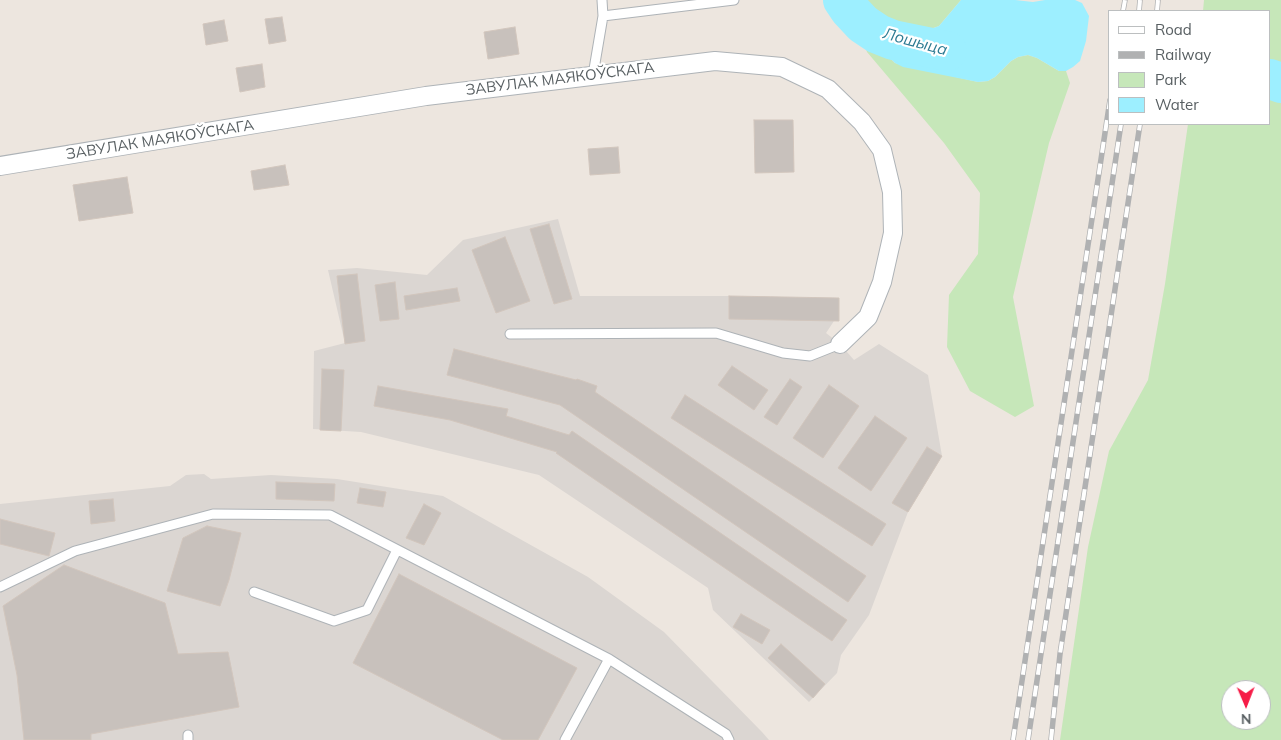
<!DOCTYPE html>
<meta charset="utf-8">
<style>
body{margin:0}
#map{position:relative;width:1281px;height:740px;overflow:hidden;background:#ede6df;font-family:Mulish,sans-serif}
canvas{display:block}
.legend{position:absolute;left:1108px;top:10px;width:162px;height:115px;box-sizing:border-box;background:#fff;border:1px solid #bcbfc0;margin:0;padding:6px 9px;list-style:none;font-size:15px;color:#585f62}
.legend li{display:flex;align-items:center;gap:10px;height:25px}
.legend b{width:25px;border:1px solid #bcbfc0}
.north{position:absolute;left:1221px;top:680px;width:50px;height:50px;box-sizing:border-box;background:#fff;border:1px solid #bcbfc0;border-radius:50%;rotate:179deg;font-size:14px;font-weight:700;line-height:20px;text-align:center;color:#585f62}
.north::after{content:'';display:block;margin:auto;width:18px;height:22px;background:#f61c47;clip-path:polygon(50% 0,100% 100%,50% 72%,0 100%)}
</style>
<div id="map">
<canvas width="1281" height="740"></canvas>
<ul class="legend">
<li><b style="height:6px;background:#fff"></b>Road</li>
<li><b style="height:6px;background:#b0b1b2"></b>Railway</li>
<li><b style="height:14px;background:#c6e7b9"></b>Park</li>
<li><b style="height:14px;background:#9defff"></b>Water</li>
</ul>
<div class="north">N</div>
</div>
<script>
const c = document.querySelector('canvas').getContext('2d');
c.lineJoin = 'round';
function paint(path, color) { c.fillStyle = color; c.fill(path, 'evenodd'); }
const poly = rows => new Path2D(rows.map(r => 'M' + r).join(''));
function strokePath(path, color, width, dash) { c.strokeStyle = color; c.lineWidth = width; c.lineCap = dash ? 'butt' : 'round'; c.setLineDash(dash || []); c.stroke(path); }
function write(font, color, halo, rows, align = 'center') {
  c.font = font + ' Mulish,sans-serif'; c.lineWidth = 4.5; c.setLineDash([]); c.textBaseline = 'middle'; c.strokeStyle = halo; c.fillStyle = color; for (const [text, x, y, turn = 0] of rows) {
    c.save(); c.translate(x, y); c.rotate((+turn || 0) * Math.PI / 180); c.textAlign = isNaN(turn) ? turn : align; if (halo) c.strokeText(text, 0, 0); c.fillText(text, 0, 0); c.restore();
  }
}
paint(poly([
 [558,219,580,296,729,296,839,298,839,321,834,321,826,333,840,344,854,360,879,344,928,375,942,456,908,512,869,615,841,655,837,673,809,702,713,610,708,588,539,475,361,432,313,429,314,351,345,343,328,270,357,268,427,275,463,240],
 [204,474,211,479,271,475,337,479,443,496,588,577,664,632,762,732,769,740,0,740,0,504,170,486,186,475]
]), '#dbd6d2');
paint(poly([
 [850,0,961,0,939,26,928,30,914,27,908,29,893,40,888,52,890,58,895,63,978,82,988,81,995,77,1011,61,1018,57,1028,55,1037,58,1059,71,1066,71,1070,83,1049,143,1013,297,1034,406,1015,417,970,391,947,347,949,295,978,254,980,193,944,143,867,52],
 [1204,0,1281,0,1281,740,1060,740,1088,547,1109,451,1148,380,1165,284,1188,124,1270,124,1270,11,1203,11],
 [1231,690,1261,690,1261,720,1231,720]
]), '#c6e7b9');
paint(poly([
 [961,0,1015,0,1033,2,1045,0,1075,0,1082,3,1089,16,1086,41,1080,61,1073,67,1066,71,1059,71,1037,58,1028,55,1018,57,1011,61,995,77,988,81,978,82,903,67,895,63,890,58,888,52,889,46,893,40,908,29,914,27,928,30,939,26]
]), '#9defff');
strokePath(poly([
 [843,0,849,9,863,24,878,34,893,40,947,51],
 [1270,79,1281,83]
]), '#9defff', 40);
const building = poly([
 [282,17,286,41,269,44,265,19,282,17],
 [224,20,228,41,206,45,203,24,224,20],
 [515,27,519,54,488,59,484,32,515,27],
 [262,64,265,87,240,92,236,68,262,64],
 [754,120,793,120,794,172,755,173,754,120],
 [618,147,620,173,590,175,588,149,618,147],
 [285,165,289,185,254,190,251,171,285,165],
 [127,177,133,213,79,221,73,185,127,177],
 [549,224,572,299,554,304,530,229,549,224],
 [505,237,530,301,496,313,472,250,505,237],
 [357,274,365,341,345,344,337,276,357,274],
 [395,282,399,319,380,321,375,285,395,282],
 [457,288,460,301,406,310,404,296,457,288],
 [729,296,839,298,839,321,729,319,729,296],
 [454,349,576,380,577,379,597,386,595,392,866,576,848,602,560,405,447,375,454,349],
 [732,366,768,390,754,410,718,385,732,366],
 [322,369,344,370,341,431,320,430,322,369],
 [790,379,802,387,777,425,764,417,790,379],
 [829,385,859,406,823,458,793,438,829,385],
 [378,386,508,409,506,416,569,435,572,431,847,620,832,641,556,453,557,452,450,420,374,406,378,386],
 [685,395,886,524,872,546,671,418,685,395],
 [875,416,907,438,871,491,838,468,875,416],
 [927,447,942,456,908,512,892,503,927,447],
 [276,482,335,484,334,501,276,499,276,482],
 [360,488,386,492,383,507,357,503,360,488],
 [113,499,115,521,91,524,89,501,113,499],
 [424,504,441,513,424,545,406,538,424,504],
 [0,519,55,533,49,556,0,544,0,519],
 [207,526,241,533,229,580,220,606,167,591,183,538,207,526],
 [64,565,165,603,178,654,228,652,239,707,91,734,91,740,24,740,17,675,3,606,64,565],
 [399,574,577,668,538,740,503,740,353,663,399,574],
 [741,614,770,630,762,644,733,627,741,614],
 [781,644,825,684,813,698,768,658,781,644]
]);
paint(building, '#c8c1bc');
strokePath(building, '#d2c6bd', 1);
const lane = poly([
 [603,16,734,0],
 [593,75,603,16,602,0],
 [510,334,716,333,783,353,810,356,840,344],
 [0,587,75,551,213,514,330,515,609,659,726,734,729,740],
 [254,592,334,621,367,610,397,550],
 [188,735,188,740],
 [565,740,609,659]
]);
const street = poly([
 [0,166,426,96,715,61,782,67,828,89,862,122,882,150,892,192,893,233,882,282,868,317,840,344]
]);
strokePath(lane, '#aeb3b7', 11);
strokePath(street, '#aeb3b7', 20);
strokePath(lane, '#fff', 9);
strokePath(street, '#fff', 18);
const rail = poly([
 [1123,11,1125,0],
 [1139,11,1140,0],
 [1157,11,1158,0],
 [1013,740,1110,100],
 [1028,740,1121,124],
 [1051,740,1060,654,1074,560,1140,124]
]);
strokePath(rail, '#b0b1b2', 5.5);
strokePath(rail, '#fff', 4, [11]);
write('15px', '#585f62', '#fff', [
 ["ЗАВУЛАК МАЯКОЎСКАГА",560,79,-7],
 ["ЗАВУЛАК МАЯКОЎСКАГА",160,140,-9]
]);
write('italic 16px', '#2c7b93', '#fff', [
 ["Лошыца",915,42,15]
]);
</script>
